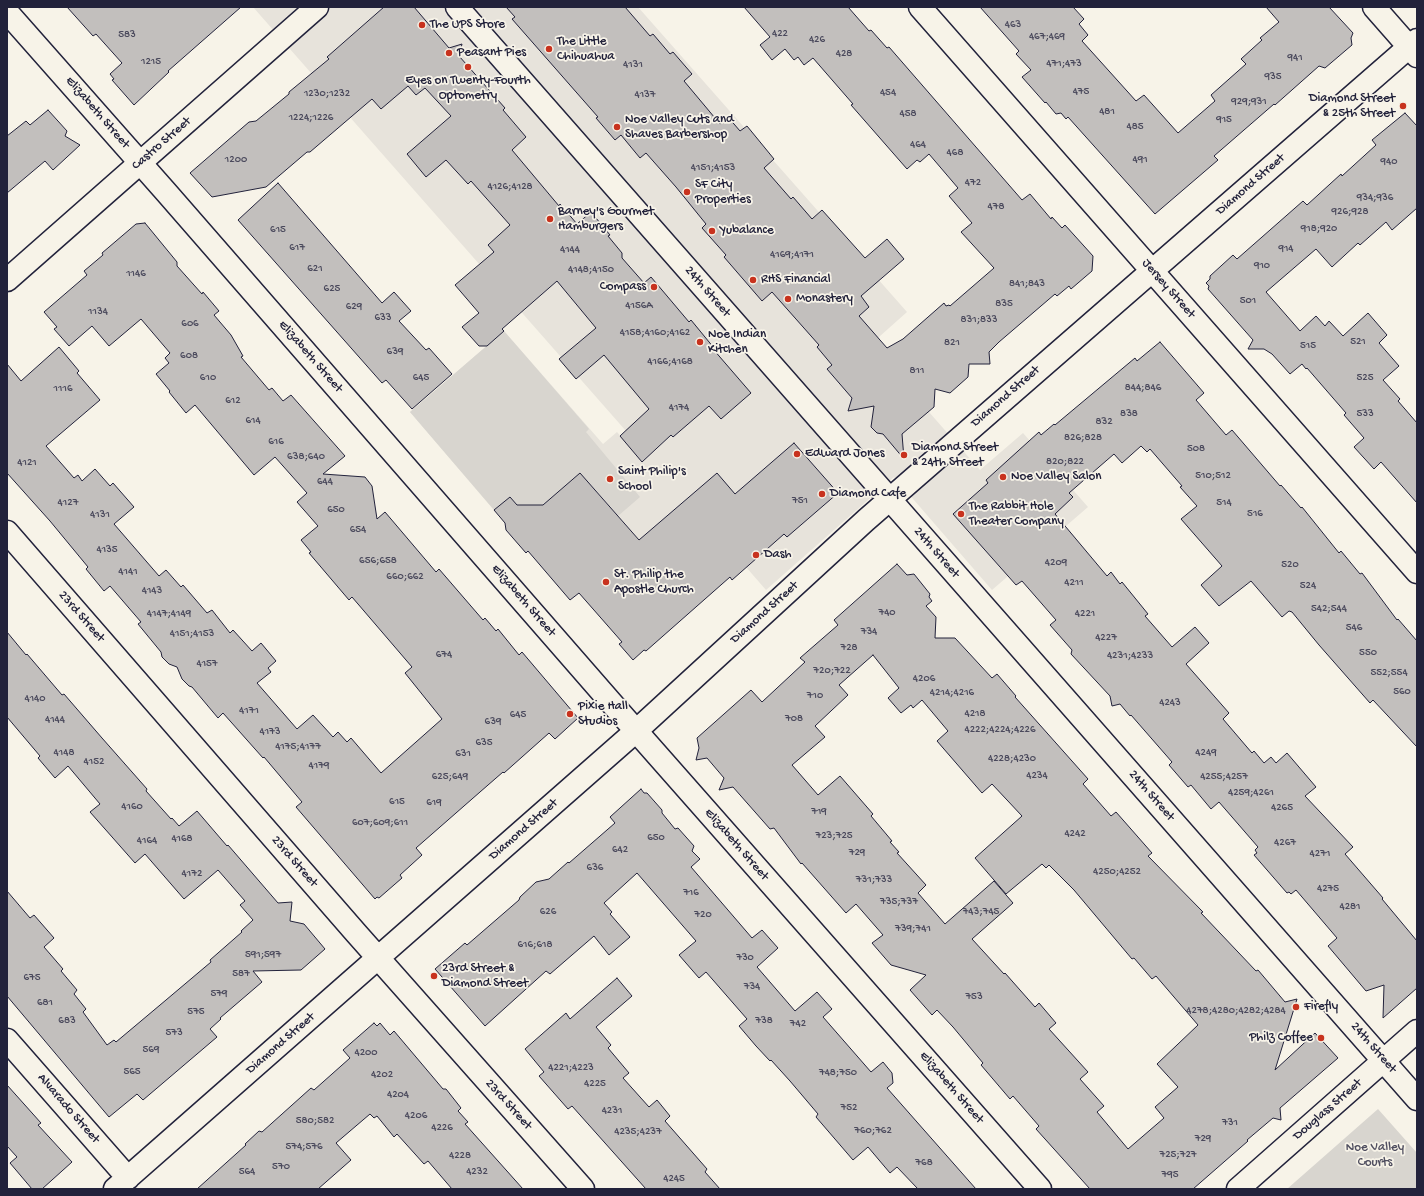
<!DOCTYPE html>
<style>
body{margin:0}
#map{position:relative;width:1424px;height:1196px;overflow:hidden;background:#f7f3e8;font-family:"Gochi Hand",sans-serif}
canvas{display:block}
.frame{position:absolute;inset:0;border:8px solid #22223b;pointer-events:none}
</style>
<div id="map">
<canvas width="1424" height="1196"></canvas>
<div class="frame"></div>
</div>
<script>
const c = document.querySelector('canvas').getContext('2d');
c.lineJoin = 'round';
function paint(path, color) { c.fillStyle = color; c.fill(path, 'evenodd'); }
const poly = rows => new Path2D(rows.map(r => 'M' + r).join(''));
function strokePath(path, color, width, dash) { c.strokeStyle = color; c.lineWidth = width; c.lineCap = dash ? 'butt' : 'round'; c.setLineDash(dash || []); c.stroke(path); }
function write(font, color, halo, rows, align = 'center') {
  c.font = font + ' "Gochi Hand",sans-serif'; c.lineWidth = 3.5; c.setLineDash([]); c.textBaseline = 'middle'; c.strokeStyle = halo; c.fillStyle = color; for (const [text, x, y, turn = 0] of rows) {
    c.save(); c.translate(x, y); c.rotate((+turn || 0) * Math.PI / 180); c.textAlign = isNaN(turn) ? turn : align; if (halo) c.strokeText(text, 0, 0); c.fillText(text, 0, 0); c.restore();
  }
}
paint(poly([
 [253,7,638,7,907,312,870,345,980,470,1023,433,1088,507,992,590,894,477,766,590,705,520,639,540,597,491,526,553,506,530,505,523,410,412,504,331,603,444,617,432,642,461,648,456]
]), '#e7e3db');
paint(poly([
 [504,331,589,429,586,432,640,497,618,516,591,485,560,512,536,511,530,505,517,505,510,497,494,510,410,412],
 [1378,1109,1417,1153,1417,1189,1287,1189]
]), '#d8d5cf');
const building = poly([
 [67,7,241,7,168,71,169,72,134,105,112,80,114,79,110,74,122,63,96,34,93,36,67,7],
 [384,7,414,7,449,48,462,44,459,56,505,108,503,110,526,137,512,150,559,206,560,204,577,224,591,212,610,235,608,236,622,253,622,258,644,283,651,277,689,322,691,320,714,348,713,349,751,393,721,419,709,406,673,437,671,435,642,462,620,436,649,409,604,355,576,379,559,359,596,328,557,281,502,329,504,331,487,346,479,346,462,327,479,313,455,285,494,252,488,245,510,225,471,181,468,184,446,160,426,177,407,154,451,116,425,88,416,95,408,86,381,109,372,99,310,152,307,152,266,187,212,197,190,173,249,122,256,121,289,94,289,92,329,59,327,57,384,7],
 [506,7,625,7,650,36,653,34,670,54,673,52,692,74,684,81,720,124,728,117,740,131,747,126,774,159,764,168,791,199,793,197,812,219,822,210,865,258,887,239,904,259,861,296,869,307,859,316,887,348,903,339,944,303,946,306,949,305,950,306,994,268,961,232,972,223,949,196,958,188,929,154,920,162,917,160,907,169,851,105,853,104,813,58,804,65,798,57,794,60,785,49,772,60,760,45,770,37,744,7,848,7,869,31,871,30,887,48,889,47,1022,200,1030,194,1051,219,1052,217,1062,228,1065,225,1093,256,1092,271,1071,289,1069,286,1057,296,1055,294,999,342,989,352,990,364,969,364,968,377,950,393,935,389,934,407,902,434,904,459,883,434,877,433,871,427,874,406,848,411,852,398,827,369,832,365,817,347,819,345,772,292,762,301,724,257,726,255,702,228,706,224,676,187,646,153,640,158,621,135,615,140,596,118,598,117,512,19,515,17,506,7],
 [980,7,1073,7,1084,19,1079,24,1088,35,1082,41,1136,101,1144,95,1178,133,1215,101,1211,95,1246,64,1241,59,1262,40,1260,38,1279,22,1266,7,1329,7,1353,33,1351,38,1352,45,1325,68,1319,66,1275,105,1274,104,1214,156,1218,160,1155,214,1068,117,1066,119,1061,113,1056,114,1046,102,1045,103,1022,77,1031,70,1016,54,1019,51,980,7],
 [48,110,67,131,65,136,80,145,53,170,45,161,7,193,7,136,26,121,30,125,48,110],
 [1405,113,1417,126,1417,208,1392,230,1386,222,1360,245,1358,243,1332,267,1316,249,1266,292,1300,331,1316,316,1325,326,1329,321,1343,336,1368,313,1387,335,1379,343,1399,366,1383,380,1400,399,1398,401,1417,423,1417,503,1381,462,1374,469,1354,447,1364,438,1344,415,1346,413,1307,368,1306,369,1302,364,1290,374,1272,354,1264,349,1248,349,1253,340,1208,289,1209,286,1206,283,1210,279,1210,276,1233,255,1237,259,1303,201,1307,205,1341,174,1342,176,1376,145,1372,140,1405,113],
 [278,183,382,303,394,292,411,311,399,321,426,350,429,348,452,374,412,409,386,380,382,383,238,220,278,183],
 [145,223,177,262,177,266,202,294,203,292,219,311,214,315,231,335,243,356,241,357,269,390,272,388,283,401,291,395,345,456,323,474,365,477,372,486,377,519,385,512,436,572,439,569,483,620,485,618,496,631,498,629,519,655,522,652,578,718,555,739,549,733,504,773,503,772,480,792,416,848,422,855,400,875,402,878,379,898,377,897,375,899,296,807,302,802,264,757,263,758,223,713,218,718,192,687,189,686,182,679,177,667,169,664,162,657,161,652,138,624,141,622,110,586,104,591,86,569,88,567,50,521,7,473,7,364,21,381,59,347,79,371,77,373,100,400,46,446,74,478,78,475,82,481,95,469,110,486,113,483,134,507,114,524,159,576,166,570,181,587,183,585,207,613,212,610,230,633,233,630,252,651,261,643,276,661,268,668,271,672,257,683,297,729,313,715,333,737,338,732,347,742,351,738,381,773,442,719,405,673,412,667,352,597,349,600,309,553,311,552,301,540,318,526,297,502,307,493,275,457,254,475,195,405,186,413,169,392,170,391,156,374,169,363,165,358,170,353,141,319,109,346,92,326,69,346,54,329,57,327,44,312,87,275,84,271,103,255,102,253,136,224,145,223],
 [1160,342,1204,393,1196,400,1226,435,1232,430,1280,486,1281,485,1301,508,1302,507,1339,553,1341,551,1360,574,1362,573,1397,620,1398,619,1417,641,1417,747,1373,700,1370,703,1319,645,1292,612,1289,611,1282,617,1251,581,1219,606,1201,585,1222,566,1181,519,1197,506,1180,487,1182,486,1150,449,1147,452,1141,446,1122,463,1114,454,1069,493,1073,497,1055,514,1107,576,1111,572,1120,584,1122,582,1148,614,1145,616,1172,647,1195,627,1209,643,1186,664,1229,713,1223,719,1252,753,1254,751,1264,763,1271,757,1276,763,1287,753,1316,787,1305,796,1353,847,1345,854,1383,898,1382,899,1417,941,1417,988,1383,1018,1384,985,1366,991,1328,946,1337,938,1296,890,1291,894,1289,892,1287,893,1254,855,1257,853,1255,850,1258,847,1219,802,1211,809,1191,785,1188,787,1169,765,1172,762,1131,715,1130,716,1120,704,1112,706,1110,696,1071,654,1072,650,1050,625,1056,620,1022,581,1016,585,953,514,988,483,986,480,1039,432,1041,435,1054,424,1055,425,1135,358,1137,361,1160,342],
 [794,443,838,493,787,537,784,534,732,580,730,577,646,651,644,650,633,660,619,644,622,642,579,593,570,600,528,551,526,553,506,530,505,523,494,510,510,497,517,505,543,505,580,473,639,540,717,473,735,494,794,443],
 [897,564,907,575,914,574,930,594,929,597,932,601,926,606,936,617,935,638,955,638,992,678,997,674,1016,696,1015,697,1088,779,1083,784,1111,816,1116,812,1152,853,1148,856,1203,912,1201,913,1256,971,1258,970,1285,1002,1297,999,1275,1070,1315,1033,1338,1058,1280,1108,1281,1120,1273,1118,1247,1140,1248,1141,1193,1189,1090,1189,1036,1129,1039,1126,1013,1096,1010,1099,981,1065,983,1063,953,1027,937,1010,932,1015,910,990,926,975,891,965,872,943,883,935,856,904,846,913,802,863,801,864,774,828,770,829,733,787,719,790,724,778,707,758,696,760,699,748,697,738,751,690,762,702,805,662,800,658,838,625,834,620,897,564],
 [873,655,899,688,888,698,901,713,911,705,913,708,922,700,948,731,937,741,982,793,992,784,1022,816,975,858,1006,894,1042,864,1046,868,1049,865,1074,890,1132,959,1134,958,1152,979,1156,976,1198,1025,1157,1064,1178,1087,1155,1107,1164,1118,1128,1149,1097,1112,1104,1106,1080,1079,1088,1072,1049,1029,1056,1023,1039,1003,1035,1007,1005,973,1004,974,972,939,1013,903,994,881,945,924,918,893,926,885,897,853,899,852,890,842,892,841,871,816,873,814,840,776,818,795,792,765,825,737,815,726,848,695,839,685,873,655],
 [7,632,26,655,27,654,62,695,64,694,102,738,147,789,146,791,171,819,172,818,179,826,197,811,227,846,228,845,278,903,292,902,290,921,304,924,325,949,301,970,253,971,262,982,220,1018,221,1019,210,1029,217,1037,143,1100,137,1094,109,1117,7,996,7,891,30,918,34,915,54,938,44,947,63,969,61,971,77,990,74,994,86,1009,83,1012,107,1045,114,1040,116,1042,166,1000,211,962,210,960,242,932,241,931,253,920,240,905,245,901,218,870,184,899,145,854,135,863,90,812,100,804,68,766,55,778,38,758,40,756,7,717,7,632],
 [641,789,644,793,647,793,662,810,662,813,675,829,678,828,694,846,692,851,700,859,691,867,752,938,762,930,778,948,757,967,795,1011,817,992,832,1009,823,1017,871,1072,883,1062,892,1073,893,1083,887,1088,976,1189,918,1189,897,1167,890,1173,868,1147,853,1160,816,1117,818,1114,790,1081,771,1060,770,1061,756,1046,739,1026,747,1019,706,972,699,978,679,955,696,941,637,873,604,903,612,912,610,914,630,937,609,955,594,936,550,974,546,971,485,1026,435,969,465,943,467,945,519,900,520,897,536,882,549,879,568,862,569,863,615,823,610,817,641,789],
 [617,978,632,996,596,1027,611,1045,608,1048,629,1073,623,1078,649,1107,657,1100,670,1116,665,1121,707,1169,705,1172,720,1189,646,1189,572,1106,568,1109,539,1076,544,1072,525,1049,566,1013,570,1019,617,978],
 [374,1023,377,1026,380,1023,390,1035,394,1031,443,1089,446,1089,461,1108,458,1111,468,1122,465,1124,523,1189,452,1189,428,1161,424,1164,397,1134,394,1137,377,1116,374,1118,370,1114,336,1143,351,1160,318,1189,197,1189,246,1145,245,1144,259,1131,262,1132,311,1088,314,1090,350,1058,343,1050,374,1023],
 [7,1085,41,1123,38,1125,72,1162,42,1189,32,1189,10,1163,17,1157,7,1146,7,1085]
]);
paint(building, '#c2bfbd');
strokePath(building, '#22223b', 1);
const street = poly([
 [457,7,1417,1099],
 [920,7,1417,572],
 [1374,7,1417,56],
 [7,12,166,192,615,707,1040,1189],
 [7,532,356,933,583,1189],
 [7,1040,128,1178],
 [115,1189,636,731,866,520,1417,40],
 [1238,1189,1417,1031]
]);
const secondary = poly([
 [7,280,317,7]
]);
strokePath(street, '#22223b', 25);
strokePath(secondary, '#22223b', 25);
strokePath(street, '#f7f3e8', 22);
strokePath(secondary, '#f7f3e8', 22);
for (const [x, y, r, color] of [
 [422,25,4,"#c8321e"],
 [549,49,4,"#c8321e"],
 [449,53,4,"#c8321e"],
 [468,67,4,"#c8321e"],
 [1403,106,4,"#c8321e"],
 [617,127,4,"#c8321e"],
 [687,192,4,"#c8321e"],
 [550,219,4,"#c8321e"],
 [712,231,4,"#c8321e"],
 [753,280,4,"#c8321e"],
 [654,287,4,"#c8321e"],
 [788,299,4,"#c8321e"],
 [700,342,4,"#c8321e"],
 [797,454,4,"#c8321e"],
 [904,455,4,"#c8321e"],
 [1003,477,4,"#c8321e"],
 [610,479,4,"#c8321e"],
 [822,494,4,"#c8321e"],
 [961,514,4,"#c8321e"],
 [756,555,4,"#c8321e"],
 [606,582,4,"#c8321e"],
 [570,714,4,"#c8321e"],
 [434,976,4,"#c8321e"],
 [1296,1007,4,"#c8321e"],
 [1321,1038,4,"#c8321e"]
]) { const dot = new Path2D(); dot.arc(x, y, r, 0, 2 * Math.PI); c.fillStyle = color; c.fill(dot); strokePath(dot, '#f7f3e8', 1.5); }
write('11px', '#4a495c', null, [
 ["463",1013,25],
 ["422",780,34],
 ["583",127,35],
 ["467;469",1047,37],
 ["426",817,40],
 ["428",844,54],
 ["941",1295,58],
 ["1215",151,62],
 ["471;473",1064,64],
 ["4131",633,65],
 ["935",1273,77],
 ["475",1081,92],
 ["454",888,93],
 ["1230;1232",327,94],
 ["4137",645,95],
 ["929;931",1249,102],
 ["481",1107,112],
 ["458",908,114],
 ["1224;1226",311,118],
 ["915",1224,120],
 ["485",1135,127],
 ["464",918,145],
 ["468",955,153],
 ["1200",236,160],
 ["491",1140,160],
 ["940",1389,162],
 ["4151;4153",713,168],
 ["472",973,183],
 ["4126;4128",510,187],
 ["934;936",1375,198],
 ["478",996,207],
 ["926;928",1350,212],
 ["918;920",1319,229],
 ["615",278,230],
 ["617",297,248],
 ["914",1286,249],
 ["4144",570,250],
 ["4169;4171",792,255],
 ["910",1262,266],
 ["621",315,269],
 ["4148;4150",591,270],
 ["1146",136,274],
 ["841;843",1027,284],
 ["625",332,289],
 ["501",1248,301],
 ["835",1004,304],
 ["4156A",639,306],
 ["629",354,307],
 ["1134",98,312],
 ["633",383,318],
 ["831;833",979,320],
 ["606",190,324],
 ["4158;4160;4162",655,333],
 ["521",1358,342],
 ["821",952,343],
 ["515",1308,346],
 ["639",395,352],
 ["608",189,356],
 ["4166;4168",670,362],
 ["811",917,371],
 ["610",208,378],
 ["645",421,378],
 ["525",1365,378],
 ["844;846",1143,388],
 ["1116",63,389],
 ["612",233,401],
 ["4174",679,408],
 ["838",1129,414],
 ["533",1365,414],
 ["614",253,421],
 ["832",1104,422],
 ["826;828",1083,438],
 ["616",276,442],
 ["508",1196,449],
 ["638;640",306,457],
 ["820;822",1065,462],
 ["4121",27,463],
 ["510;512",1213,476],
 ["644",325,482],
 ["751",800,501],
 ["4127",68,503],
 ["514",1224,503],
 ["650",336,510],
 ["516",1255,514],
 ["4131",100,515],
 ["654",358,530],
 ["4135",107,550],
 ["656;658",378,561],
 ["4209",1056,563],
 ["520",1290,565],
 ["4141",128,572],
 ["660;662",405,577],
 ["4211",1074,583],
 ["524",1308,586],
 ["4143",152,591],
 ["542;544",1329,609],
 ["740",887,613],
 ["4147;4149",169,614],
 ["4221",1085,614],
 ["546",1354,628],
 ["734",869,632],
 ["4151;4153",192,634],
 ["4227",1106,638],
 ["728",849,648],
 ["550",1368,653],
 ["674",444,655],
 ["4231;4233",1130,656],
 ["4157",207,664],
 ["720;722",832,671],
 ["552;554",1389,673],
 ["4206",924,679],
 ["560",1402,692],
 ["4214;4216",952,693],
 ["710",815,696],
 ["4140",35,699],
 ["4243",1170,703],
 ["4171",249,711],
 ["4218",975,714],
 ["645",518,715],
 ["708",794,719],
 ["4144",55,720],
 ["639",493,722],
 ["4222;4224;4226",1000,730],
 ["4173",270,732],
 ["635",484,743],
 ["4175;4177",298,747],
 ["4148",64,753],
 ["4249",1206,753],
 ["631",463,754],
 ["4228;4230",1012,759],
 ["4152",94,762],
 ["4179",319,766],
 ["4234",1037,776],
 ["625;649",450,777],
 ["4255;4257",1224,777],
 ["4259;4261",1251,793],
 ["615",397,802],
 ["619",434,803],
 ["4160",132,807],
 ["4265",1282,808],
 ["719",819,812],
 ["607;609;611",380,823],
 ["4242",1075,834],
 ["723;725",834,836],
 ["650",656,838],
 ["4168",182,839],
 ["4164",147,841],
 ["4267",1285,843],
 ["642",620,850],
 ["729",857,853],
 ["4271",1320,854],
 ["636",595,868],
 ["4250;4252",1117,872],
 ["4172",192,874],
 ["731;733",874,880],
 ["4275",1328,889],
 ["716",691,893],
 ["735;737",899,902],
 ["4281",1350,907],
 ["626",548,912],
 ["743;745",981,912],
 ["720",703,915],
 ["739;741",913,929],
 ["616;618",535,945],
 ["591;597",263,955],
 ["730",745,958],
 ["587",241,974],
 ["675",32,978],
 ["734",752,987],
 ["579",219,994],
 ["753",974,997],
 ["681",45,1003],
 ["4278;4280;4282;4284",1236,1011],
 ["575",196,1012],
 ["683",67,1021],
 ["738",764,1021],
 ["742",798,1024],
 ["573",174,1033],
 ["569",151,1050],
 ["4200",366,1053],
 ["4221;4223",571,1068],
 ["565",132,1072],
 ["748;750",838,1073],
 ["4202",382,1075],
 ["4225",595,1084],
 ["4204",398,1095],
 ["752",849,1108],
 ["4231",612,1111],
 ["4206",416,1116],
 ["580;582",315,1121],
 ["731",1230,1123],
 ["4226",442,1128],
 ["760;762",873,1131],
 ["4235;4237",638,1132],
 ["729",1203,1139],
 ["574;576",304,1147],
 ["725;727",1178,1155],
 ["4228",460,1156],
 ["768",924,1163],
 ["570",281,1167],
 ["564",247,1172],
 ["4232",477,1172],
 ["795",1170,1175],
 ["4245",674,1179]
]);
write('13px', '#22223b', '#f7f3e8', [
 ["The UPS Store",430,25],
 ["The Little",557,42],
 ["Chihuahua",557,57],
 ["Peasant Pies",457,53],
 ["Eyes on Twenty-Fourth",468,81,"center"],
 ["Optometry",468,96,"center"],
 ["Diamond Street",1395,99,"right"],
 ["& 25th Street",1395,114,"right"],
 ["Noe Valley Cuts and",625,120],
 ["Shaves Barbershop",625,135],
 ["SF City",695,185],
 ["Properties",695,200],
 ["Barney's Gourmet",558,212],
 ["Hamburgers",558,227],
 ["Yubalance",720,231],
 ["RHS Financial",761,280],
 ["Compass",646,287,"right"],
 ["Monastery",796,299],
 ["Noe Indian",708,335],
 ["Kitchen",708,350],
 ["Diamond Street",912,448],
 ["& 24th Street",912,463],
 ["Edward Jones",805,454],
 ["Saint Philip's",618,472],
 ["School",618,487],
 ["Noe Valley Salon",1011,477],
 ["Diamond Cafe",830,494],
 ["The Rabbit Hole",969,507],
 ["Theater Company",969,522],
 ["Dash",764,555],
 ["St. Philip the",614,575],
 ["Apostle Church",614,590],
 ["Pixie Hall",578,707],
 ["Studios",578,722],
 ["23rd Street &",442,969],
 ["Diamond Street",442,984],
 ["Firefly",1304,1007],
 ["Philz Coffee",1313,1038,"right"]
], 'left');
write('13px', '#22223b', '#f7f3e8', [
 ["Elizabeth Street",97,113,49],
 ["Castro Street",162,144,-41],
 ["Diamond Street",1251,185,-41],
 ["Jersey Street",1168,289,49],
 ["24th Street",707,292,49],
 ["Elizabeth Street",310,357,49],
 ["Diamond Street",1006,397,-41],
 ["24th Street",936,553,49],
 ["Elizabeth Street",523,601,49],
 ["Diamond Street",765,613,-42],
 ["23rd Street",81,617,49],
 ["24th Street",1151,796,49],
 ["Diamond Street",524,830,-41],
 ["Elizabeth Street",736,845,49],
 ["23rd Street",294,862,49],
 ["Diamond Street",281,1044,-41],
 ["24th Street",1373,1048,49],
 ["Elizabeth Street",951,1088,49],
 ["23rd Street",508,1105,48],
 ["Alvarado Street",68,1109,49],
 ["Douglass Street",1328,1110,-41]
]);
write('13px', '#504f60', '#f7f3e8', [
 ["Noe Valley",1375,1148],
 ["Courts",1375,1163]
]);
</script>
